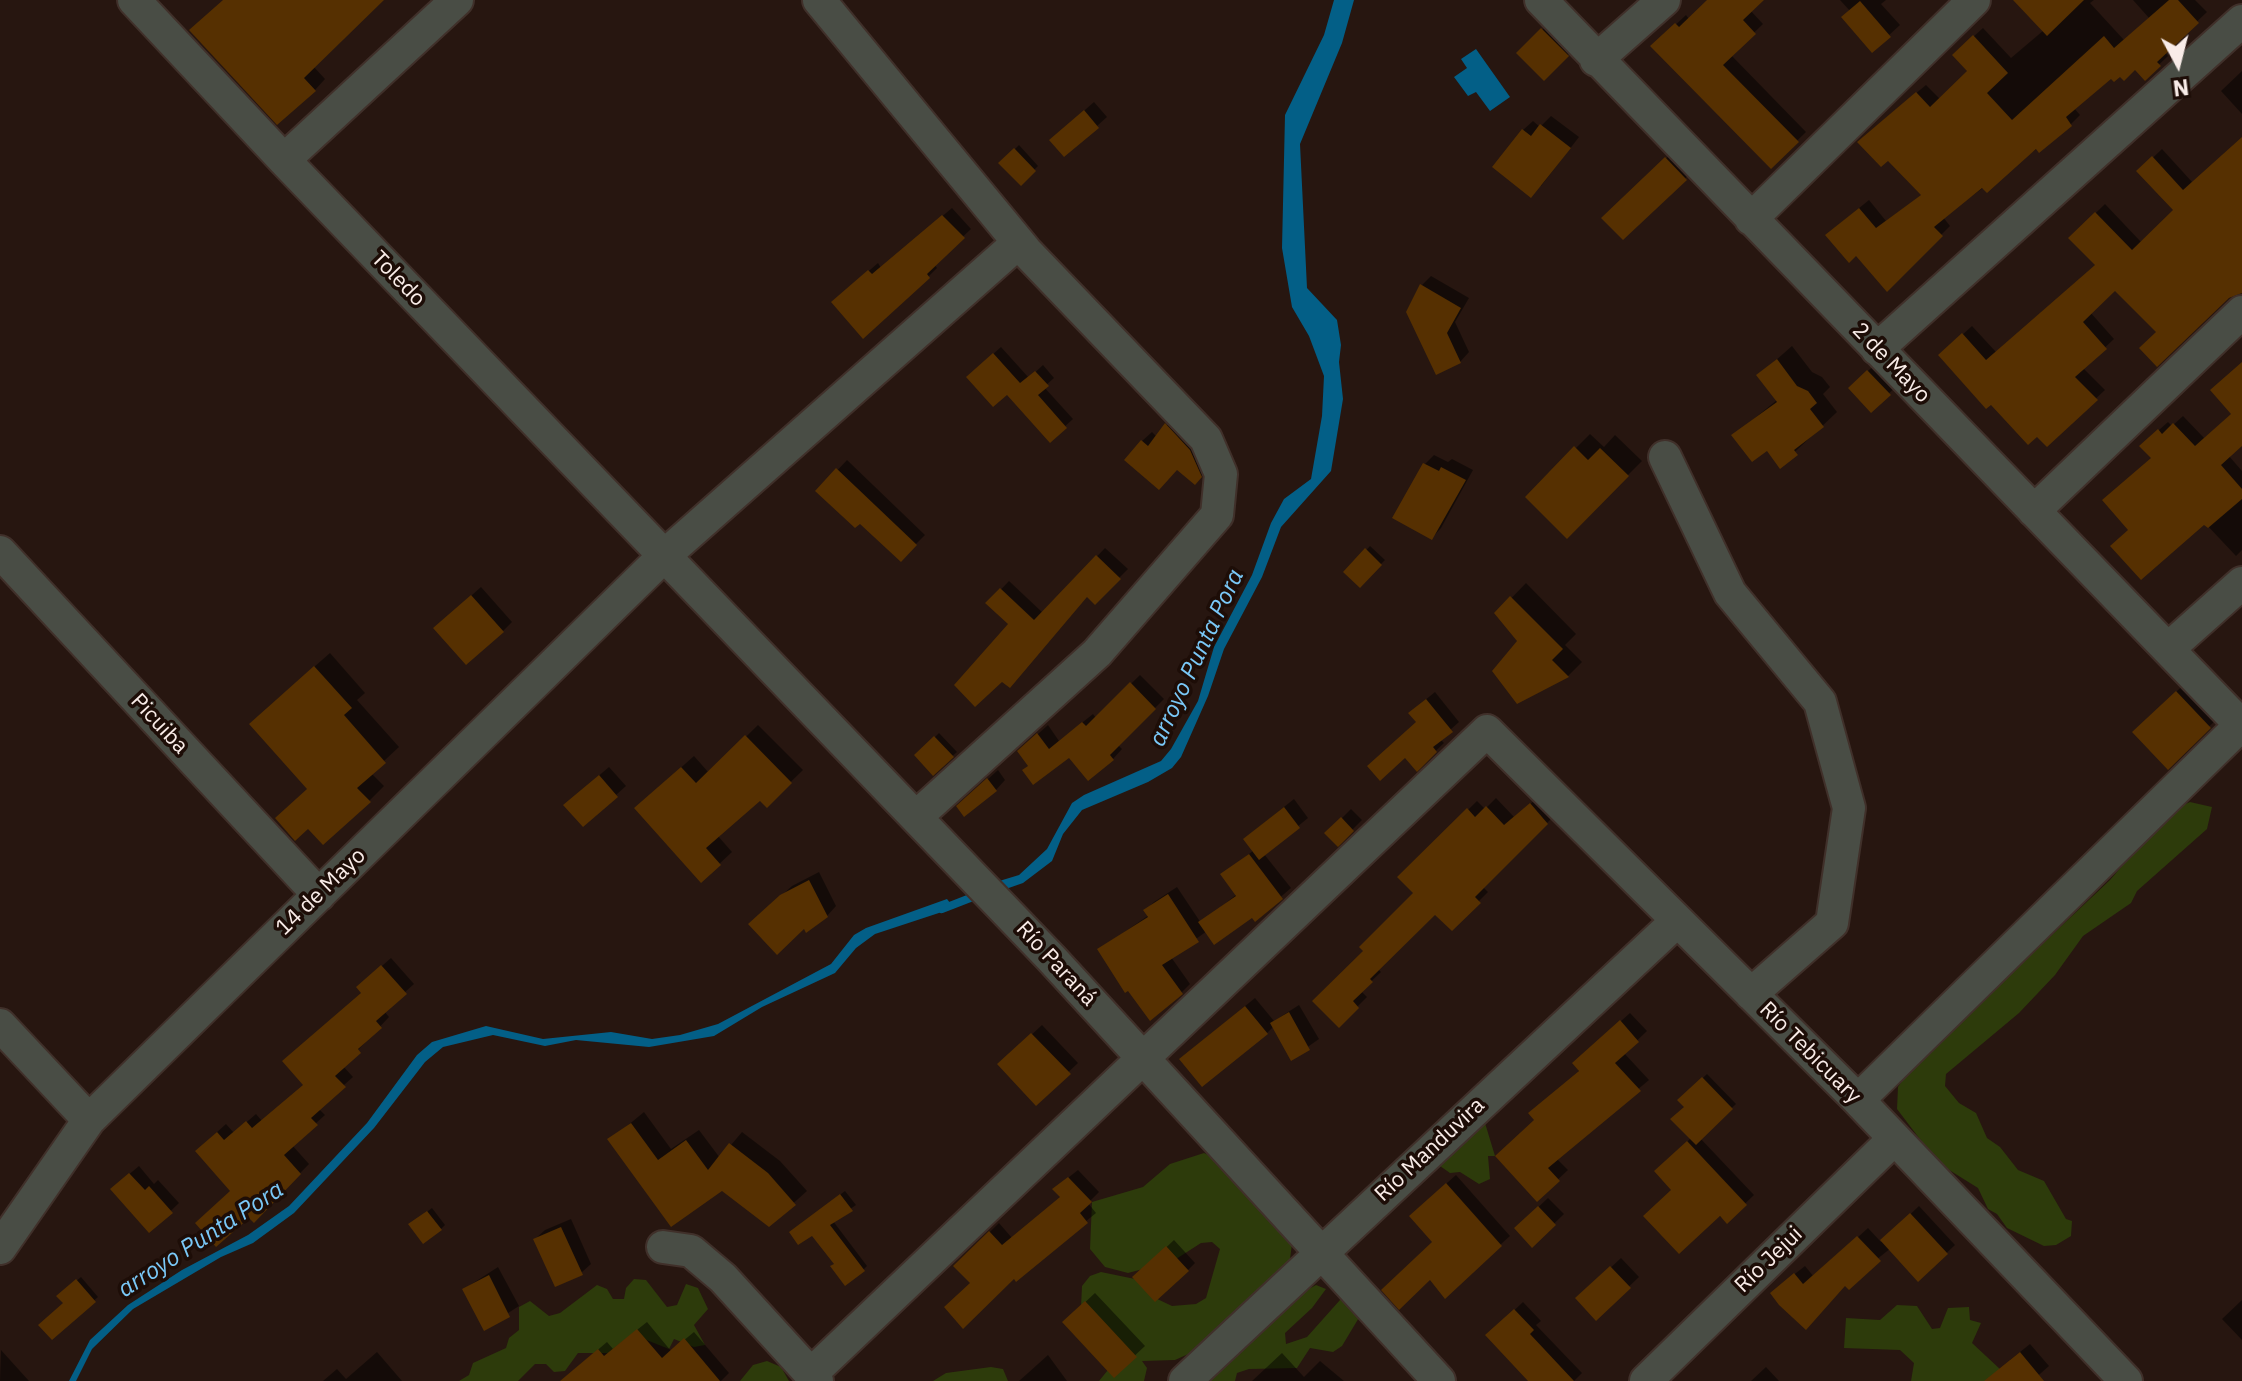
<!DOCTYPE html>
<meta charset="utf-8">
<style>
body{margin:0}
#map{position:relative;width:2242px;height:1381px;overflow:hidden;background:#271610;font-family:"IBM Plex Sans",sans-serif}
canvas{display:block}
.north{position:absolute;left:2138px;top:24px;width:80px;height:80px;-webkit-text-stroke:6px #1d0d07;paint-order:stroke;rotate:173deg;font-size:22px;font-weight:700;line-height:32px;text-align:center;color:#f9ece8}
.north::after{content:'';display:block;margin:auto;width:28px;height:36px;background:#f9ece8;clip-path:polygon(50% 0,100% 100%,50% 72%,0 100%)}
</style>
<div id="map">
<canvas width="2242" height="1381"></canvas>
<div class="north">N</div>
</div>
<script>
const c = document.querySelector('canvas').getContext('2d');
c.lineJoin = 'round';
function paint(path, color) { c.fillStyle = color; c.fill(path, 'evenodd'); }
const poly = rows => new Path2D(rows.map(r => 'M' + r).join(''));
function strokePath(path, color, width, dash) { c.strokeStyle = color; c.lineWidth = width; c.lineCap = dash ? 'butt' : 'round'; c.setLineDash(dash || []); c.stroke(path); }
function write(font, color, halo, rows, align = 'center') {
  c.font = font + ' "IBM Plex Sans",sans-serif'; c.lineWidth = 7; c.setLineDash([]); c.textBaseline = 'middle'; c.strokeStyle = halo; c.fillStyle = color; for (const [text, x, y, turn = 0] of rows) {
    c.save(); c.translate(x, y); c.rotate((+turn || 0) * Math.PI / 180); c.textAlign = isNaN(turn) ? turn : align; if (halo) c.strokeText(text, 0, 0); c.fillText(text, 0, 0); c.restore();
  }
}
paint(poly([
 [2190,802,2212,807,2207,829,2137,891,2131,903,2083,936,2055,975,2019,1013,1946,1074,1945,1086,1959,1103,1976,1113,1987,1138,2000,1147,2018,1170,2044,1181,2066,1219,2072,1221,2071,1236,2056,1245,2044,1246,2007,1228,1997,1214,1988,1209,1978,1188,1938,1163,1897,1109,1898,1087,1910,1069,2110,880,2168,812],
 [1485,1123,1495,1156,1488,1156,1490,1179,1479,1184,1460,1172,1450,1173,1440,1166,1440,1155,1474,1126],
 [1204,1153,1215,1158,1292,1244,1289,1267,1273,1309,1316,1285,1326,1289,1312,1308,1285,1333,1286,1344,1307,1337,1340,1300,1352,1299,1360,1316,1342,1346,1333,1352,1310,1348,1297,1368,1249,1369,1237,1373,1235,1381,1204,1381,1195,1351,1175,1360,1142,1361,1147,1368,1144,1381,1099,1381,1116,1360,1081,1307,1082,1286,1090,1276,1101,1272,1135,1279,1151,1296,1172,1306,1196,1304,1206,1298,1220,1249,1212,1242,1201,1243,1173,1261,1128,1273,1105,1267,1090,1249,1092,1202,1143,1187,1170,1164],
 [634,1279,646,1280,667,1307,677,1305,686,1284,698,1288,708,1309,694,1325,705,1345,694,1347,674,1339,669,1349,639,1337,611,1353,578,1353,565,1371,554,1372,546,1364,535,1364,518,1381,459,1381,469,1375,473,1363,506,1348,509,1338,519,1330,519,1307,530,1301,549,1316,560,1313,597,1285,607,1289,613,1299,624,1299,626,1288],
 [1897,1305,1917,1306,1932,1329,1940,1328,1948,1308,1969,1307,1970,1320,1981,1323,1972,1343,2001,1370,2001,1381,1911,1381,1914,1363,1900,1350,1844,1348,1846,1318,1880,1320],
 [767,1361,781,1367,789,1381,740,1381,753,1365],
 [991,1367,1003,1369,1008,1381,933,1381,946,1373]
]), '#2d3b0b');
paint(poly([
 [1334,0,1354,0,1342,43,1300,144,1307,288,1337,320,1341,345,1339,362,1343,399,1331,471,1281,527,1262,577,1224,649,1208,696,1181,757,1172,768,1148,782,1082,810,1063,834,1052,861,1023,883,1003,890,996,882,1019,875,1047,849,1072,803,1084,795,1161,761,1171,749,1198,701,1214,647,1252,575,1271,523,1284,499,1311,479,1322,416,1324,376,1309,336,1292,307,1282,248,1285,115,1324,35],
 [1476,49,1510,97,1490,111,1476,92,1468,96,1454,77,1467,68,1461,59],
 [947,899,954,908,875,934,856,948,835,973,762,1007,714,1036,649,1047,576,1040,545,1046,493,1035,443,1047,425,1062,374,1128,294,1213,253,1243,221,1257,133,1309,92,1349,76,1381,69,1381,90,1340,128,1305,182,1270,248,1235,289,1206,367,1123,417,1055,432,1042,486,1026,543,1039,611,1032,652,1039,680,1035,718,1024,831,964,854,935,866,928]
]), '#035f87');
paint(poly([
 [225,0,381,0,314,67,325,79,315,90],
 [1710,0,1761,0,1750,10,1763,24,1731,55,1806,132,1771,166,1653,46,1686,15,1689,19],
 [1840,0,1886,0,1881,4,1900,25,1873,50,1850,11],
 [2016,0,2094,0,2090,3,2124,40,2149,18,2133,0,2195,0,2207,12,2165,52,2168,56,2145,78,2135,67,2111,76,2074,108,2080,115,2071,124,1943,217,1950,226,1887,289,1837,226,1869,200,1886,221,1923,194,1868,133,1926,85,1940,99,1969,71,1963,46,1983,28,2011,58,2044,30],
 [1552,20,1577,46,1544,78,1519,53],
 [2242,71,2242,114,2221,91],
 [1094,102,1107,117,1097,126,1061,131],
 [1551,116,1579,137,1541,186,1523,130,1533,121,1540,127],
 [2242,138,2242,292,2158,332,2115,289,2090,312,2114,339,2083,368,2105,390,2047,444,1950,346,1972,326,1996,352,2097,264,2070,238,2105,204,2142,243,2175,210,2139,171,2162,149,2193,183],
 [1019,145,1038,166,1021,183,1001,163],
 [1676,149,1695,169,1623,238,1604,218],
 [952,208,971,229,934,264,937,268,929,276,863,336,842,294,878,263,881,268],
 [1431,276,1469,298,1455,322,1469,352,1460,362,1422,285],
 [1792,346,1812,372,1822,377,1830,387,1823,394,1837,412,1780,466,1767,448,1734,435,1777,400,1759,375],
 [1001,347,1029,378,1043,365,1054,378,1044,387,1073,419,1050,440,1007,393,975,370],
 [1878,362,1899,384,1871,410,1860,378],
 [2242,363,2242,444,2229,456,2242,471,2242,550,2236,556,2204,522,2130,529,2153,458,2151,437,2168,422,2172,426,2183,416,2205,439,2234,413],
 [1175,416,1199,440,1204,473,1195,482,1177,468,1159,488,1142,441,1152,432,1157,437],
 [1590,434,1604,447,1615,435,1642,461,1567,536,1527,497],
 [1434,455,1448,462,1452,459,1473,470,1441,528,1432,538,1425,464],
 [847,460,925,535,901,559,860,521,818,491],
 [1370,546,1385,560,1360,585,1346,572],
 [1105,548,1128,569,1095,602,1088,595,1018,677,1010,624,988,603,1009,581,1043,613],
 [1526,583,1576,634,1565,645,1582,662,1568,676,1518,702,1519,641,1497,613],
 [481,587,512,622,503,631,445,619],
 [330,653,365,693,357,700,399,747,371,773,384,786,369,801,309,788,266,709],
 [1140,675,1164,699,1118,745,1122,749,1113,759,1069,755,1030,765,1029,742,1048,725,1059,741,1093,714,1096,718],
 [2191,678,2224,712,2168,767,2149,717],
 [1435,692,1459,722,1440,739,1444,743,1417,769,1406,755,1418,722,1419,705],
 [758,725,803,770,767,805,760,798,718,836,732,852,701,881,649,796,694,756,709,773],
 [939,733,957,752,933,773,917,755],
 [609,767,626,786,616,795,575,796],
 [998,770,1005,780,996,790,968,797],
 [1540,796,1556,814,1483,887,1488,892,1452,928,1435,912,1378,969,1381,972,1361,991,1367,997,1339,1025,1366,951,1416,893,1400,877,1477,801,1485,809,1496,798,1514,817],
 [1294,799,1308,818,1264,854,1291,888,1255,919,1252,915,1207,931,1171,957,1190,984,1182,992,1100,949,1149,915,1146,910,1154,902,1177,887,1201,923,1237,894,1223,875,1254,850,1255,830],
 [1351,809,1362,820,1338,844,1327,833],
 [819,872,836,906,827,916,804,926,760,915,792,886],
 [391,958,414,984,384,1011,389,1017,343,1066,353,1077,318,1108,325,1115,292,1145,309,1164,254,1220,206,1142,226,1124,234,1133,256,1114,262,1121,305,1085,363,993,367,979],
 [1255,998,1274,1021,1299,1005,1319,1039,1292,1058,1274,1026,1267,1033,1191,1050],
 [1630,1013,1647,1031,1624,1053,1649,1080,1556,1158,1568,1170,1537,1199,1584,1054],
 [1042,1025,1078,1063,1036,1103,1000,1064],
 [1707,1074,1736,1104,1700,1138,1754,1195,1727,1221,1674,1189,1657,1171,1691,1138,1686,1106,1680,1100],
 [644,1112,671,1149,699,1130,720,1158,742,1132,780,1161,807,1191,769,1225,722,1189,610,1140],
 [139,1166,154,1184,158,1180,179,1203,150,1231,121,1181],
 [1078,1170,1099,1192,1088,1203,1096,1213,1016,1279,973,1283,955,1266,999,1223,1012,1238,1062,1196,1064,1181],
 [1456,1175,1510,1236,1500,1245,1435,1242,1421,1206],
 [845,1191,856,1205,833,1221,867,1266,863,1270,836,1263,813,1233,796,1228],
 [1548,1198,1564,1214,1532,1245,1516,1228],
 [1919,1206,1955,1245,1919,1279,1891,1248,1846,1284,1816,1318,1782,1284,1805,1266,1814,1277,1868,1228,1881,1242],
 [432,1208,445,1225,441,1229,415,1221],
 [571,1219,591,1264,581,1273,535,1239,545,1230],
 [1174,1240,1195,1263,1188,1270,1135,1277],
 [1621,1258,1639,1277,1596,1318,1578,1298],
 [498,1267,519,1306,485,1328,464,1289],
 [81,1277,98,1297,52,1337,65,1303,59,1296],
 [1095,1293,1145,1346,1114,1375,1064,1322],
 [2242,1300,2242,1340,2222,1319],
 [1523,1302,1541,1321,1536,1325,1582,1373,1574,1381,1533,1381,1488,1335],
 [647,1322,671,1351,694,1332,729,1373,721,1381,561,1381,607,1342,613,1349],
 [2030,1344,2049,1366,2032,1381,2011,1381,2010,1360],
 [1,1350,29,1381,0,1381],
 [377,1352,402,1381,323,1381,337,1369,346,1379],
 [1282,1353,1304,1377,1320,1361,1344,1381,1252,1381],
 [1048,1355,1067,1381,1019,1381,1028,1373],
 [1766,1367,1779,1381,1751,1381]
]), '#0007');
strokePath(poly([
 [942,909,978,895]
]), '#035f87', 8);
paint(poly([
 [223,0,384,0,304,78,316,91,277,125,189,30],
 [1707,0,1764,0,1743,20,1756,34,1723,65,1799,142,1771,169,1650,46,1675,23,1679,27],
 [2013,0,2084,0,2047,36],
 [2169,0,2178,0,2199,23,2157,62,2161,66,2145,81,2135,70,2124,81,2120,77,2114,82,2111,79,2066,117,2072,126,2039,153,2036,149,1987,193,1982,188,1934,227,1943,236,1887,292,1856,256,1849,263,1825,235,1859,208,1876,228,1921,195,1888,161,1881,167,1857,142,1916,92,1930,107,1967,71,1952,55,1973,35,2008,73,1987,93,2012,120,2104,36,2114,48],
 [1860,1,1891,37,1872,53,1841,17],
 [1541,28,1569,56,1544,81,1516,53],
 [1084,110,1099,128,1064,157,1049,140],
 [1540,124,1571,148,1531,198,1492,167,1522,129,1531,136],
 [2242,137,2242,293,2229,298,2157,367,2139,348,2156,332,2115,291,2083,322,2107,349,2075,377,2098,400,2047,447,2037,437,2028,445,1991,405,1986,409,1938,355,1962,333,1986,360,2095,265,2068,238,2095,212,2132,250,2173,210,2136,171,2152,156,2183,190],
 [1014,148,1036,171,1021,186,998,163],
 [1665,157,1687,180,1623,240,1601,218],
 [942,215,965,238,927,274,930,278,863,339,831,302,868,270,872,274],
 [1420,284,1461,308,1447,333,1461,363,1436,375,1406,312],
 [993,353,1020,383,1035,371,1049,386,1038,395,1067,428,1050,443,1007,395,993,407,966,377],
 [1777,359,1797,386,1808,391,1817,403,1810,409,1824,427,1794,450,1798,455,1780,469,1767,451,1752,462,1731,435,1777,402,1756,375],
 [2242,362,2242,446,2221,465,2242,489,2242,499,2208,528,2204,525,2141,580,2110,546,2128,530,2102,500,2151,458,2139,446,2158,429,2162,434,2173,423,2195,446,2231,414,2210,390],
 [1867,370,1891,395,1871,413,1848,388],
 [1165,423,1190,450,1202,477,1195,485,1177,470,1159,490,1124,460,1141,440,1148,446],
 [1574,446,1588,460,1600,448,1629,476,1567,539,1525,497],
 [1423,463,1439,471,1441,467,1466,480,1432,540,1392,518],
 [836,468,917,545,901,562,860,524,855,528,815,491],
 [1365,548,1382,565,1360,588,1343,572],
 [1096,555,1121,579,1095,605,1087,597,1010,688,1002,682,975,707,954,685,1008,624,985,603,1000,588,1034,620],
 [471,595,504,632,466,665,433,628],
 [1510,596,1563,649,1552,660,1569,677,1517,704,1492,671,1517,641,1494,613],
 [314,666,352,708,344,715,386,763,357,788,371,802,323,845,308,829,295,841,275,818,307,789,249,724],
 [1130,682,1156,709,1110,755,1114,760,1088,781,1069,758,1033,785,1022,770,1028,766,1017,751,1037,733,1049,749,1082,722,1086,726],
 [2176,691,2211,728,2168,770,2132,732],
 [1426,699,1453,732,1433,747,1437,752,1417,772,1405,758,1380,781,1367,766,1416,722,1408,713],
 [745,735,792,783,767,808,760,801,706,848,721,865,701,883,634,808,681,767,696,783],
 [934,736,954,757,933,776,914,755],
 [599,775,618,797,583,827,563,805],
 [987,778,997,791,964,817,956,806],
 [1530,803,1548,824,1475,897,1481,903,1452,931,1435,915,1370,979,1373,982,1353,1001,1359,1008,1339,1028,1312,1001,1363,951,1359,947,1413,893,1397,877,1467,808,1475,817,1486,806,1504,825],
 [1284,807,1300,828,1259,860,1243,839],
 [1341,817,1354,831,1338,847,1324,833],
 [1249,854,1283,899,1255,922,1252,918,1214,945,1198,922,1236,896,1220,874],
 [809,880,828,917,806,933,804,929,777,955,748,924,780,895],
 [1168,894,1199,942,1162,965,1183,994,1150,1021,1128,991,1125,993,1097,949,1148,917,1143,910],
 [381,965,407,994,376,1021,382,1028,358,1049,361,1053,335,1076,346,1087,311,1118,318,1125,284,1155,301,1174,254,1223,249,1218,216,1247,195,1223,230,1191,195,1151,217,1132,224,1140,246,1121,252,1128,303,1085,282,1061,361,993,356,987],
 [1245,1006,1268,1034,1202,1087,1179,1059],
 [1289,1012,1310,1050,1291,1061,1270,1023],
 [1620,1020,1639,1042,1615,1063,1641,1091,1548,1168,1560,1181,1537,1202,1495,1156,1534,1120,1528,1113,1579,1071,1572,1063],
 [1031,1033,1071,1074,1036,1106,997,1064],
 [1702,1077,1733,1109,1696,1145,1670,1119,1684,1107,1677,1100],
 [631,1123,658,1160,686,1140,708,1170,729,1143,768,1173,796,1205,769,1227,722,1191,671,1227,607,1139],
 [1687,1141,1747,1205,1727,1224,1720,1216,1679,1254,1643,1216,1671,1190,1654,1171],
 [129,1173,145,1190,149,1186,173,1213,149,1233,110,1189],
 [1068,1177,1092,1202,1080,1213,1088,1223,1016,1282,1014,1279,963,1329,944,1307,970,1283,953,1266,989,1231,1002,1245,1060,1197,1052,1189],
 [1446,1183,1502,1246,1445,1299,1430,1280,1399,1310,1381,1290,1432,1242,1409,1216],
 [840,1194,853,1211,830,1225,865,1271,845,1286,830,1266,834,1264,812,1236,798,1245,789,1232],
 [1538,1206,1556,1225,1532,1248,1514,1228],
 [427,1211,442,1230,423,1244,408,1224],
 [1910,1213,1948,1254,1918,1282,1880,1240],
 [561,1227,583,1275,555,1287,533,1239],
 [1857,1236,1881,1261,1849,1290,1845,1286,1806,1330,1779,1305,1770,1293,1794,1273,1803,1284],
 [1166,1246,1189,1271,1155,1302,1132,1277],
 [1610,1266,1631,1288,1596,1321,1575,1298],
 [489,1275,510,1317,484,1331,462,1289],
 [76,1279,96,1302,52,1340,38,1325,63,1303,56,1296],
 [1085,1301,1137,1357,1114,1378,1062,1322],
 [1514,1309,1534,1330,1530,1334,1574,1381,1528,1381,1485,1335],
 [637,1329,662,1358,684,1338,720,1381,560,1381,598,1349,604,1356],
 [2020,1352,2044,1381,1984,1381]
]), '#563001');
const minor = poly([
 [134,0,284,160,1051,958,1439,1381],
 [819,0,1025,250],
 [1541,0,2242,726],
 [1596,60,1664,0],
 [284,160,457,0],
 [1751,219,1974,0],
 [1877,349,2242,21],
 [1665,457,1730,593,1820,702,1849,808,1832,923,1751,994],
 [2034,511,2242,312],
 [0,552,319,895],
 [2168,649,2242,583],
 [0,1025,89,1120],
 [1858,1100,2241,725],
 [663,1247,691,1251,723,1278,817,1381],
 [0,1248,89,1120,664,556,1018,243,1206,439,1221,474,1217,515,1097,653,916,817],
 [811,1374,1487,731,1858,1100,2126,1381],
 [1185,1381,1677,921],
 [1646,1381,1893,1140]
]);
strokePath(minor, '#40302a', 36);
strokePath(minor, '#494d45', 32);
write('22px', '#f9ece8', '#1d0d07', [
 ["Toledo",398,279,46],
 ["2 de Mayo",1891,363,46],
 ["Picuiba",159,724,47],
 ["14 de Mayo",321,892,-44],
 ["Río Paraná",1056,964,47],
 ["Río Tebicuary",1810,1053,45],
 ["Río Manduvira",1430,1150,-43],
 ["Río Jejui",1769,1260,-44]
]);
write('italic 24px', '#7ac8f7', '#1d0d07', [
 ["arroyo Punta Pora",1197,658,-65],
 ["arroyo Punta Pora",201,1240,-33]
]);
</script>
